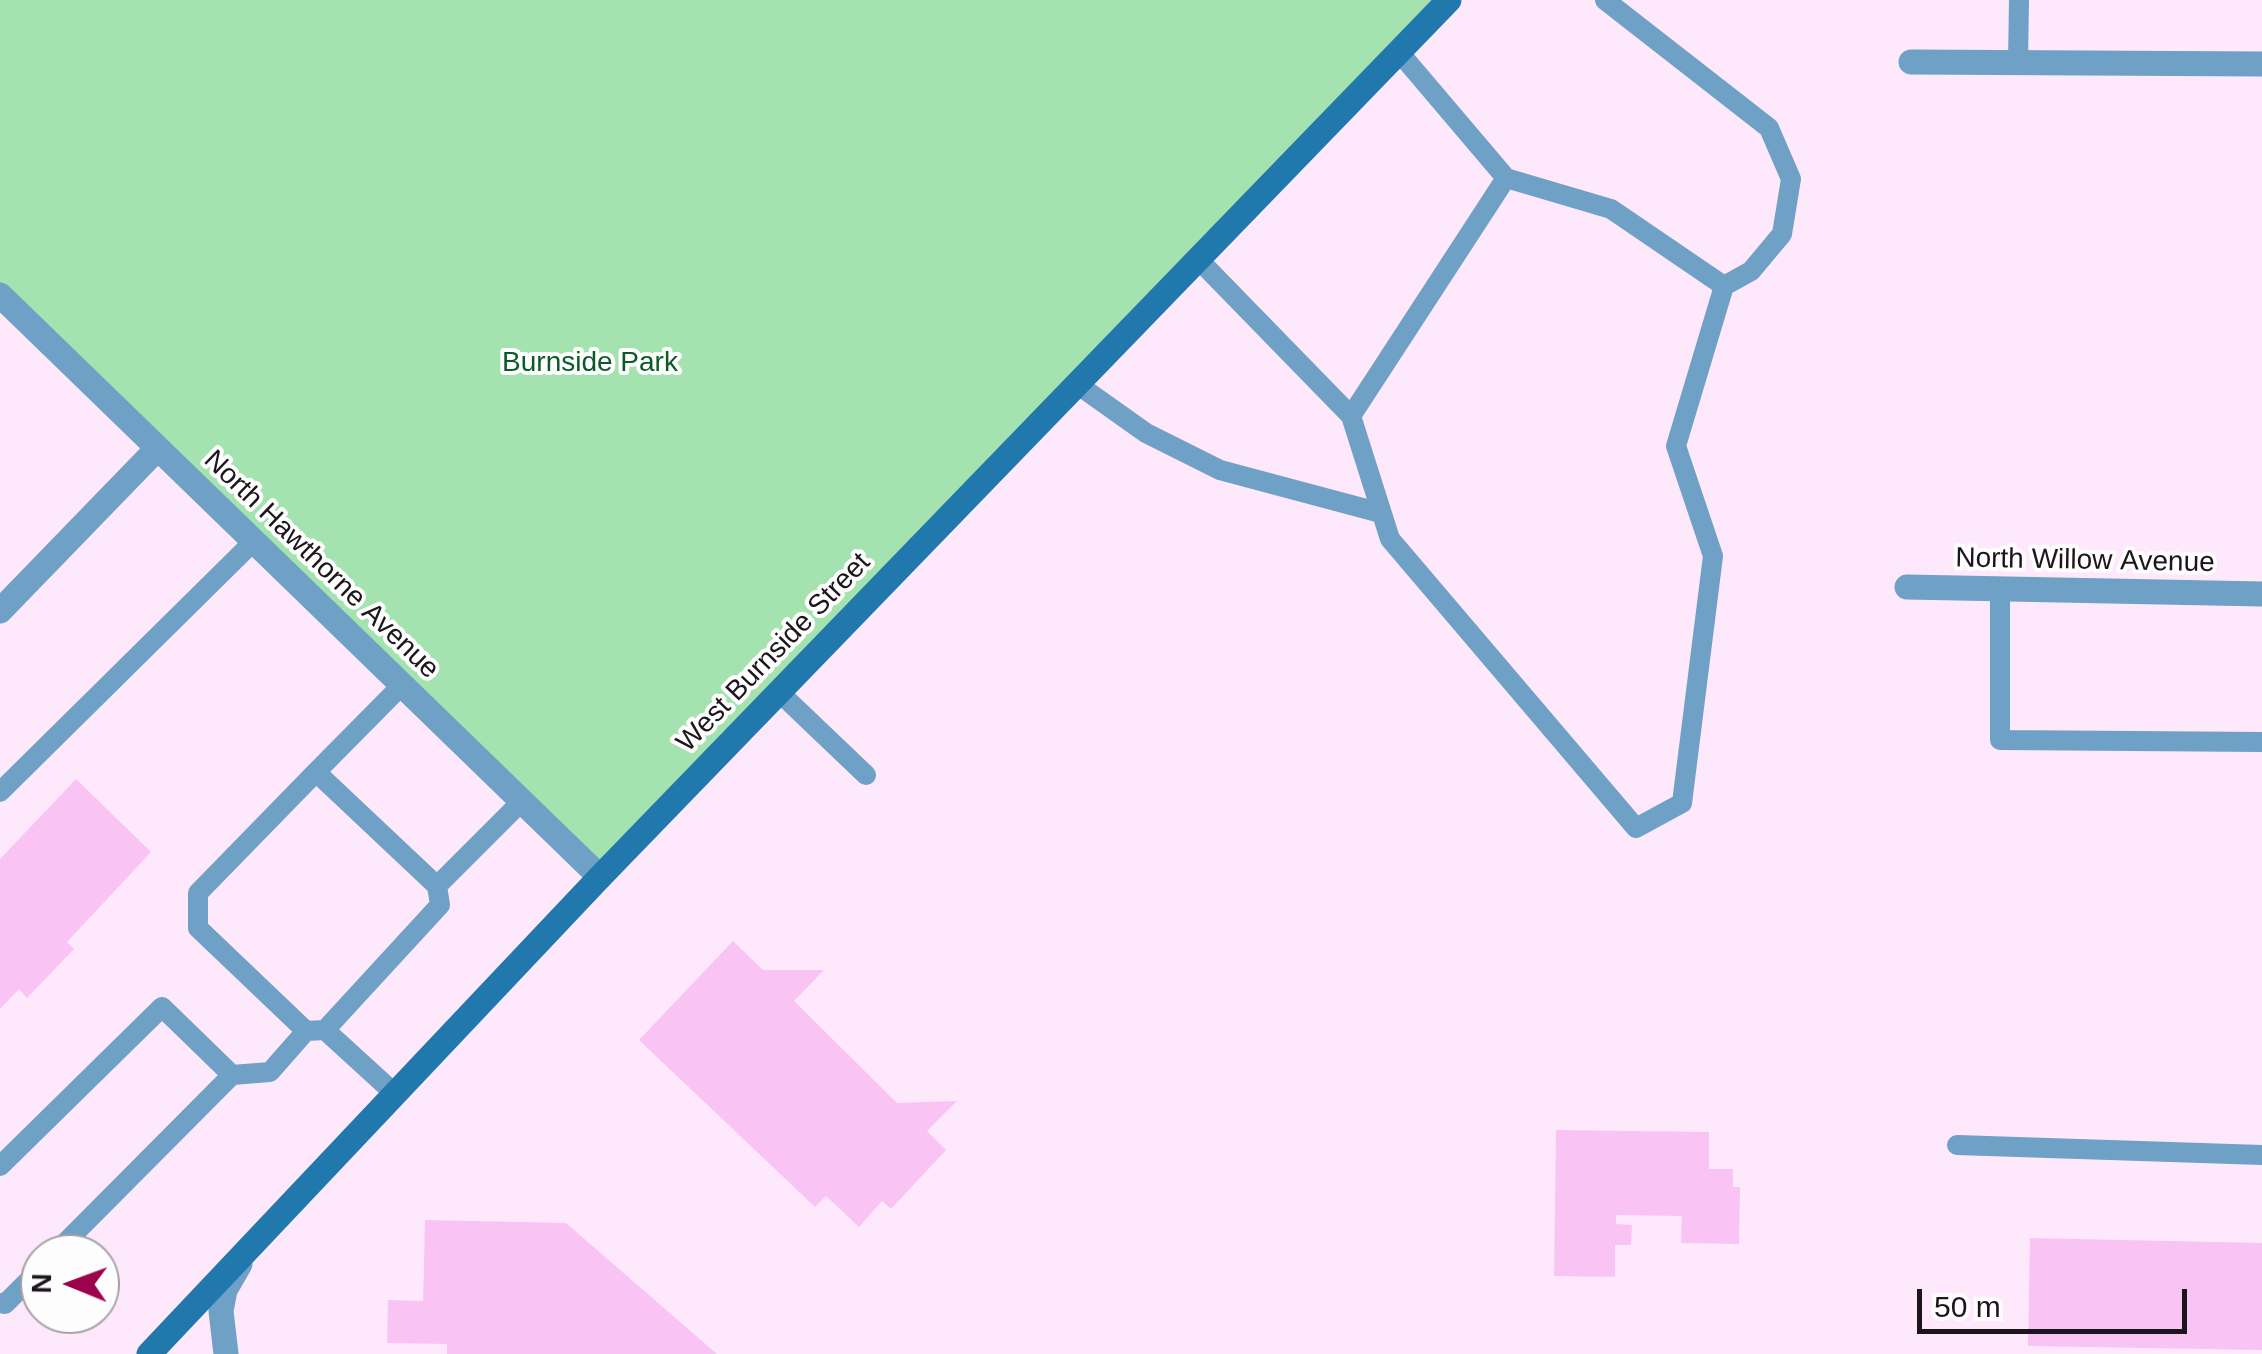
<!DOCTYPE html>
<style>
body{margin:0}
#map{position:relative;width:2262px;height:1354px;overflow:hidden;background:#fee8fb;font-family:Arial,sans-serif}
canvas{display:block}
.north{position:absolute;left:20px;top:1234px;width:100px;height:100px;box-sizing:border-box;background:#fdfdfd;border:2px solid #a3a0a3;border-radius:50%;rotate:271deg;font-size:28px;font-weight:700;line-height:40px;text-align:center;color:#1d151c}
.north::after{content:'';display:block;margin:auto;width:35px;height:45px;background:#9d034c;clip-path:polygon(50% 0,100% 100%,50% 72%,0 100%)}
.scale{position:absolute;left:1917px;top:1289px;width:270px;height:45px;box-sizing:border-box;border:5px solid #1d151c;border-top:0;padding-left:12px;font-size:30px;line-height:35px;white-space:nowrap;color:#1d151c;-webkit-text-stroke:8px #fdfdfd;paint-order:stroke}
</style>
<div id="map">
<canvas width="2262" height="1354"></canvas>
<div class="north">N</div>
<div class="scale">50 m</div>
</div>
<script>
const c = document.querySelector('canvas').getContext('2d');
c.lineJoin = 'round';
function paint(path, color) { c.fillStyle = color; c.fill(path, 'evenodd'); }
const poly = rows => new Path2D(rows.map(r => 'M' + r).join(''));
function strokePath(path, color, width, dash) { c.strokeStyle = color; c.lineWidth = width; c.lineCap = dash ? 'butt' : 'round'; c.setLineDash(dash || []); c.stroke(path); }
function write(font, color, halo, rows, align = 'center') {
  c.font = font + ' Arial,sans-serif'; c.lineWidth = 8; c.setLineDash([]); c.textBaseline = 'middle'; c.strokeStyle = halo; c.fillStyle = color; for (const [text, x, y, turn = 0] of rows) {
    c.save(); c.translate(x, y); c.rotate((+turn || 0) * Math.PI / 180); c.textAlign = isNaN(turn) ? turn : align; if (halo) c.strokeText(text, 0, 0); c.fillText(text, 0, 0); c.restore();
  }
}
paint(poly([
 [0,0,1449,0,600,877,0,295]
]), '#a4e3af');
paint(poly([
 [76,779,151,852,67,942,74,949,27,998,19,989,0,1009,0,859],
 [733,941,763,970,824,970,794,1001,897,1103,957,1101,927,1131,946,1150,891,1209,882,1201,859,1227,826,1196,815,1207,639,1040],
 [1556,1130,1709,1132,1709,1169,1733,1169,1733,1187,1740,1187,1739,1244,1681,1243,1682,1216,1616,1215,1616,1224,1632,1225,1631,1245,1615,1245,1615,1277,1554,1276],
 [425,1220,566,1223,717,1354,447,1354,447,1344,387,1343,388,1300,423,1301],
 [2030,1238,2262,1243,2262,1350,2028,1346]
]), '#f9c4f4');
strokePath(poly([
 [1399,52,1506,178,1611,209,1724,286,1751,271,1782,234,1791,179,1769,128,1605,0],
 [2018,63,2019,0],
 [1198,259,1351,416,1390,539,1636,828,1682,803,1713,556,1676,446,1724,286],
 [1077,384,1146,433,1220,470,1381,513],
 [1351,416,1506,178],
 [2000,589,2000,740,2262,742],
 [402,685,316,772,437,886,522,801],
 [779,692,866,775],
 [316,772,198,893,198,928,306,1031,325,1030],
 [0,792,253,542],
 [232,1075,270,1072,306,1031],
 [394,1093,325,1030,440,905,437,886],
 [1957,1145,2262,1155],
 [0,1166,162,1007,232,1075,54,1254],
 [0,1303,5,1304,40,1269]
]), '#6fa0c5', 20);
strokePath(poly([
 [1911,62,2262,64],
 [0,295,600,877],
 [1907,587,2262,594],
 [0,611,157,449]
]), '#6fa0c5', 25);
strokePath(poly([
 [226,1354,221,1311,225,1290,240,1264]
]), '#6fa0c5', 25);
strokePath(poly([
 [149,1354,600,877,1449,0]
]), '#2178ad', 25);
write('28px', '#0b5b27', '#fdfdfd', [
 ["Burnside Park",590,363]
]);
write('28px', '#1d151c', '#fdfdfd', [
 ["North Willow Avenue",2085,561,1],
 ["North Hawthorne Avenue",321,565,44],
 ["West Burnside Street",774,653,-46]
]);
</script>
